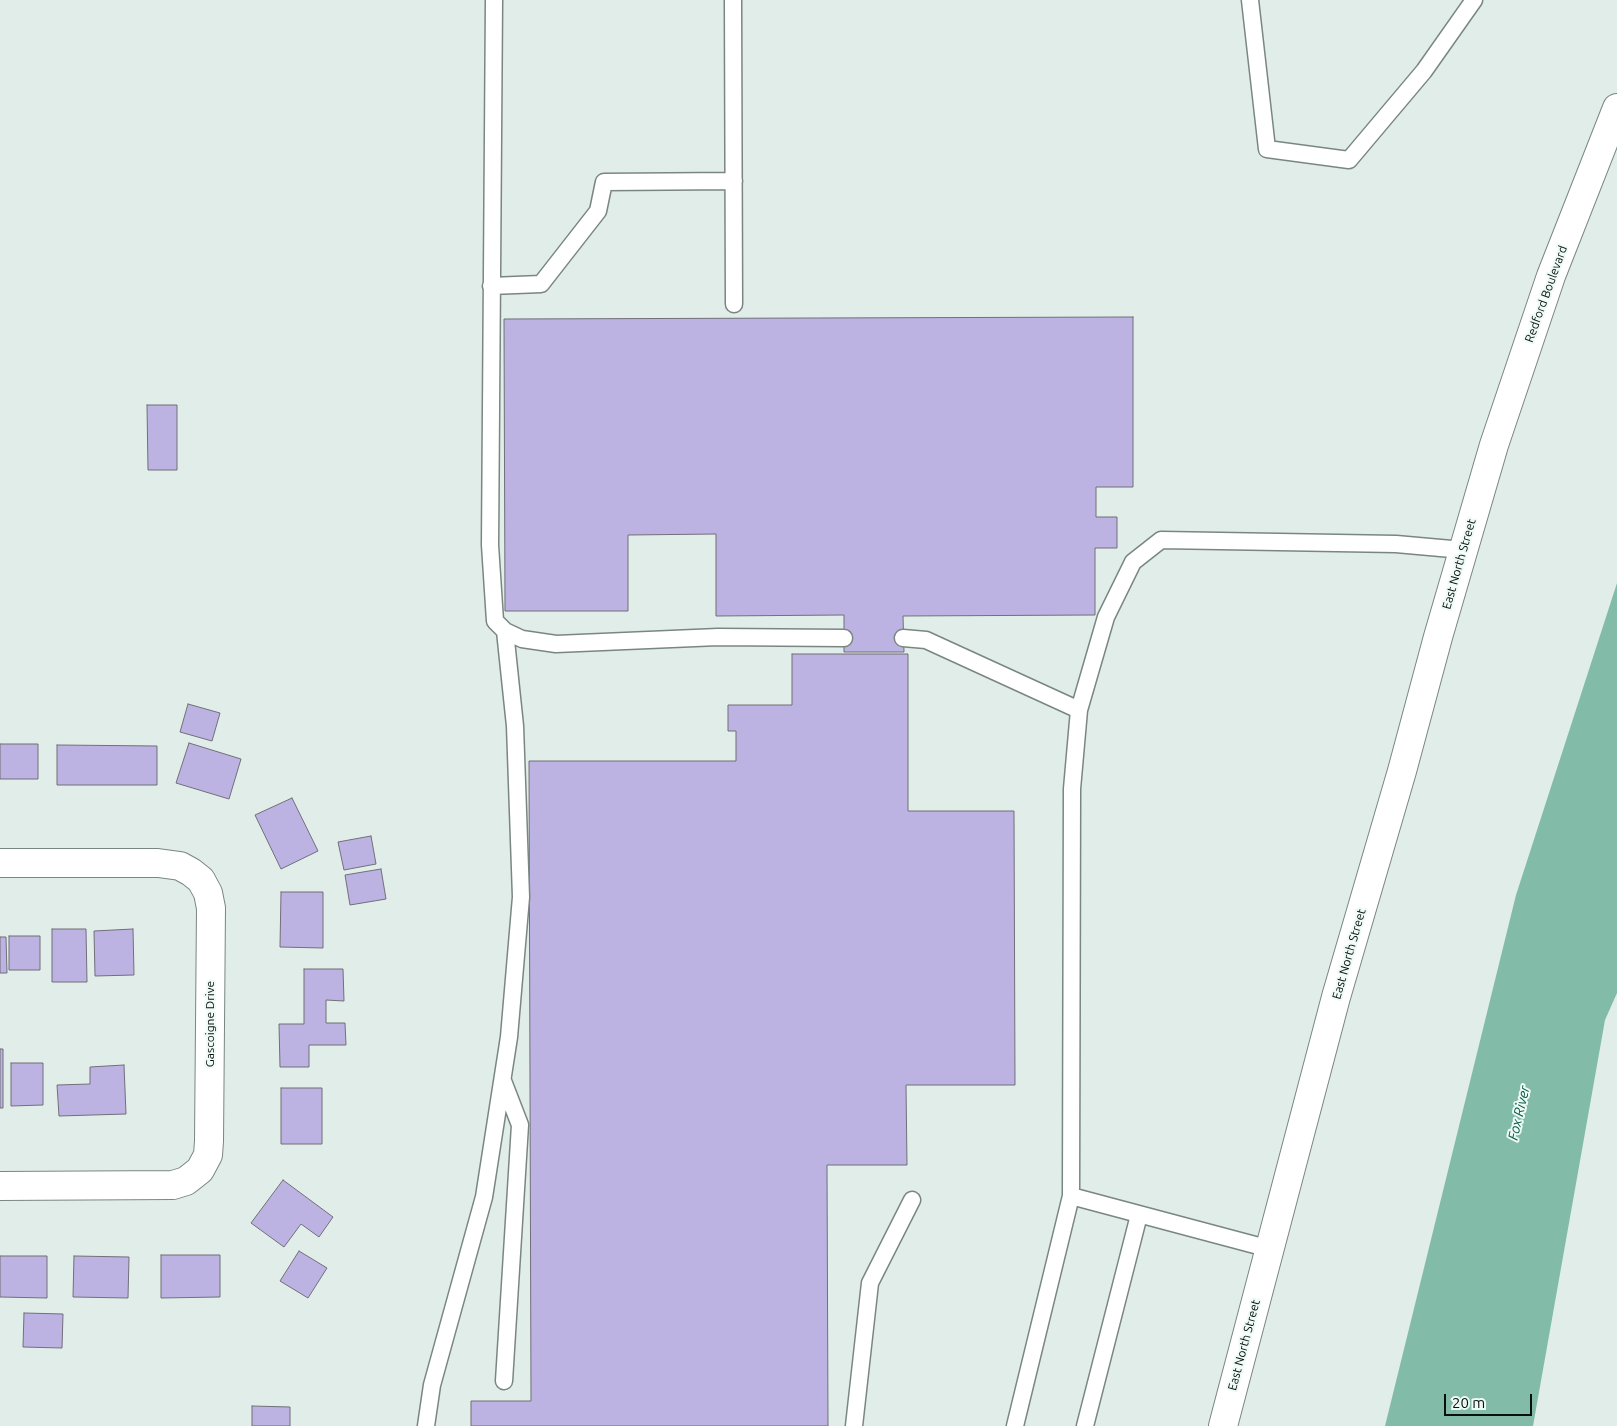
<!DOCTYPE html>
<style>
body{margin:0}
#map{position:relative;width:1617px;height:1426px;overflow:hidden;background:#e0ede8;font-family:Ubuntu,sans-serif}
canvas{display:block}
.scale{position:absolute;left:1444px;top:1394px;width:88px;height:22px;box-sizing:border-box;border:2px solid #0b0f0e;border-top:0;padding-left:6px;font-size:15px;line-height:18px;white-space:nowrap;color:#0b0f0e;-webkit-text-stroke:4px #edfaf5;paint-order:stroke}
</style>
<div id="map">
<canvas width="1617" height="1426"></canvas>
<div class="scale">20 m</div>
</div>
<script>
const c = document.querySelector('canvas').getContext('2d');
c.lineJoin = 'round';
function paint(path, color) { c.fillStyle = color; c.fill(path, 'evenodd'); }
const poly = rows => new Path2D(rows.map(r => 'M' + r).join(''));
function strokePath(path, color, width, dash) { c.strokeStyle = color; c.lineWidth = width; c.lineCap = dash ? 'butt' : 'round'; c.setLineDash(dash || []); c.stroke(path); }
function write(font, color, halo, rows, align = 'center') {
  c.font = font + ' Ubuntu,sans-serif'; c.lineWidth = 4; c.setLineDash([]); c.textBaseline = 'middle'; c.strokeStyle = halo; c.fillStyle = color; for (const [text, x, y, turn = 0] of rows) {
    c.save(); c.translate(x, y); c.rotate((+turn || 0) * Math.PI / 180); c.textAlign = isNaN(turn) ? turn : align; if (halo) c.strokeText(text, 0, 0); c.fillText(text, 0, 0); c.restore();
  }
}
paint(poly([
 [1617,583,1617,993,1605,1020,1533,1426,1385,1426,1516,895]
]), '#82bca9');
const building = poly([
 [1133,317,1133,487,1096,487,1096,517,1117,517,1117,548,1095,548,1095,615,903,616,904,652,844,652,844,615,716,616,716,534,628,535,628,611,505,611,504,319,1133,317],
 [147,405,177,405,177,470,148,470,147,405],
 [792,654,908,654,908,811,1014,811,1015,1085,906,1085,907,1165,827,1165,828,1426,471,1426,471,1401,531,1401,529,761,736,761,736,731,728,731,728,705,792,705,792,654],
 [188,704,220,713,212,741,180,732,188,704],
 [189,743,241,759,229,799,176,783,189,743],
 [0,744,38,744,38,779,0,779,0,744],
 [57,745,157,746,157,785,57,785,57,745],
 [292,798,318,851,281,869,255,815,292,798],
 [371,836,376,864,344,870,338,842,371,836],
 [381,869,386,899,350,905,345,875,381,869],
 [281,892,323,892,323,948,280,947,281,892],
 [52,929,86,929,87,982,52,982,52,929],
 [133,929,134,975,95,976,94,931,133,929],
 [9,936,40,936,40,970,9,970,9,936],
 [0,937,6,937,7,973,0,973,0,937],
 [304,969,343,969,344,1001,326,1000,326,1023,345,1023,346,1045,309,1045,309,1067,280,1067,279,1024,304,1024,304,969],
 [0,1049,3,1049,3,1108,0,1108,0,1049],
 [11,1063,43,1063,43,1105,11,1106,11,1063],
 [124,1065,126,1114,59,1116,57,1085,90,1084,90,1067,124,1065],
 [281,1088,322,1088,322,1144,281,1144,281,1088],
 [283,1180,333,1217,319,1237,301,1224,284,1247,251,1223,283,1180],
 [299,1251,327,1268,308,1298,280,1281,299,1251],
 [161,1255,220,1255,220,1297,161,1298,161,1255],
 [0,1256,47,1256,47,1298,0,1297,0,1256],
 [74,1256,129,1257,128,1298,73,1297,74,1256],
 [24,1313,63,1314,62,1348,23,1347,24,1313],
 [252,1406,290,1407,290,1426,252,1426,252,1406]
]);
paint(building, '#bcb3e2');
strokePath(building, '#716f79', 1);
const lane = poly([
 [494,0,490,545,495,621,505,631,522,639,556,644,718,637,844,638],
 [733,0,734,304],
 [1250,0,1267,149,1349,160,1424,71,1474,0],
 [491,286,541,284,598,211,604,182,734,181],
 [903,638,926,640,1079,710],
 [503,1081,520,1125,504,1381],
 [1071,1196,1270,1249],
 [426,1426,432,1385,484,1197,509,1037,521,897,515,726,505,631],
 [854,1426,870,1283,912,1200],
 [1015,1426,1071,1196,1072,789,1079,710,1106,617,1133,562,1161,540,1396,544,1463,550],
 [1085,1426,1139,1215]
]);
const street = poly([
 [0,863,158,863,180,866,191,872,201,880,208,893,211,908,209,1141,208,1155,200,1170,186,1181,173,1185,0,1186]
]);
const secondary = poly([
 [1223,1426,1336,997,1402,771,1438,637,1494,445,1551,276,1617,108]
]);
strokePath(lane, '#7a8682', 19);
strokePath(street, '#7a8682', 30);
strokePath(secondary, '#7a8682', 30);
strokePath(lane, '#fff', 16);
strokePath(street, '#fff', 28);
strokePath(secondary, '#fff', 28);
write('12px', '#0b0f0e', '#edfaf5', [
 ["Redford Boulevard",1546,294,-70],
 ["East North Street",1459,564,-74],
 ["East North Street",1349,954,-74],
 ["Gascoigne Drive",210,1024,-90],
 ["East North Street",1244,1345,-75]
]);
write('italic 14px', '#0a5a48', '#edfaf5', [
 ["Fox River",1519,1113,-77]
]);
</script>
